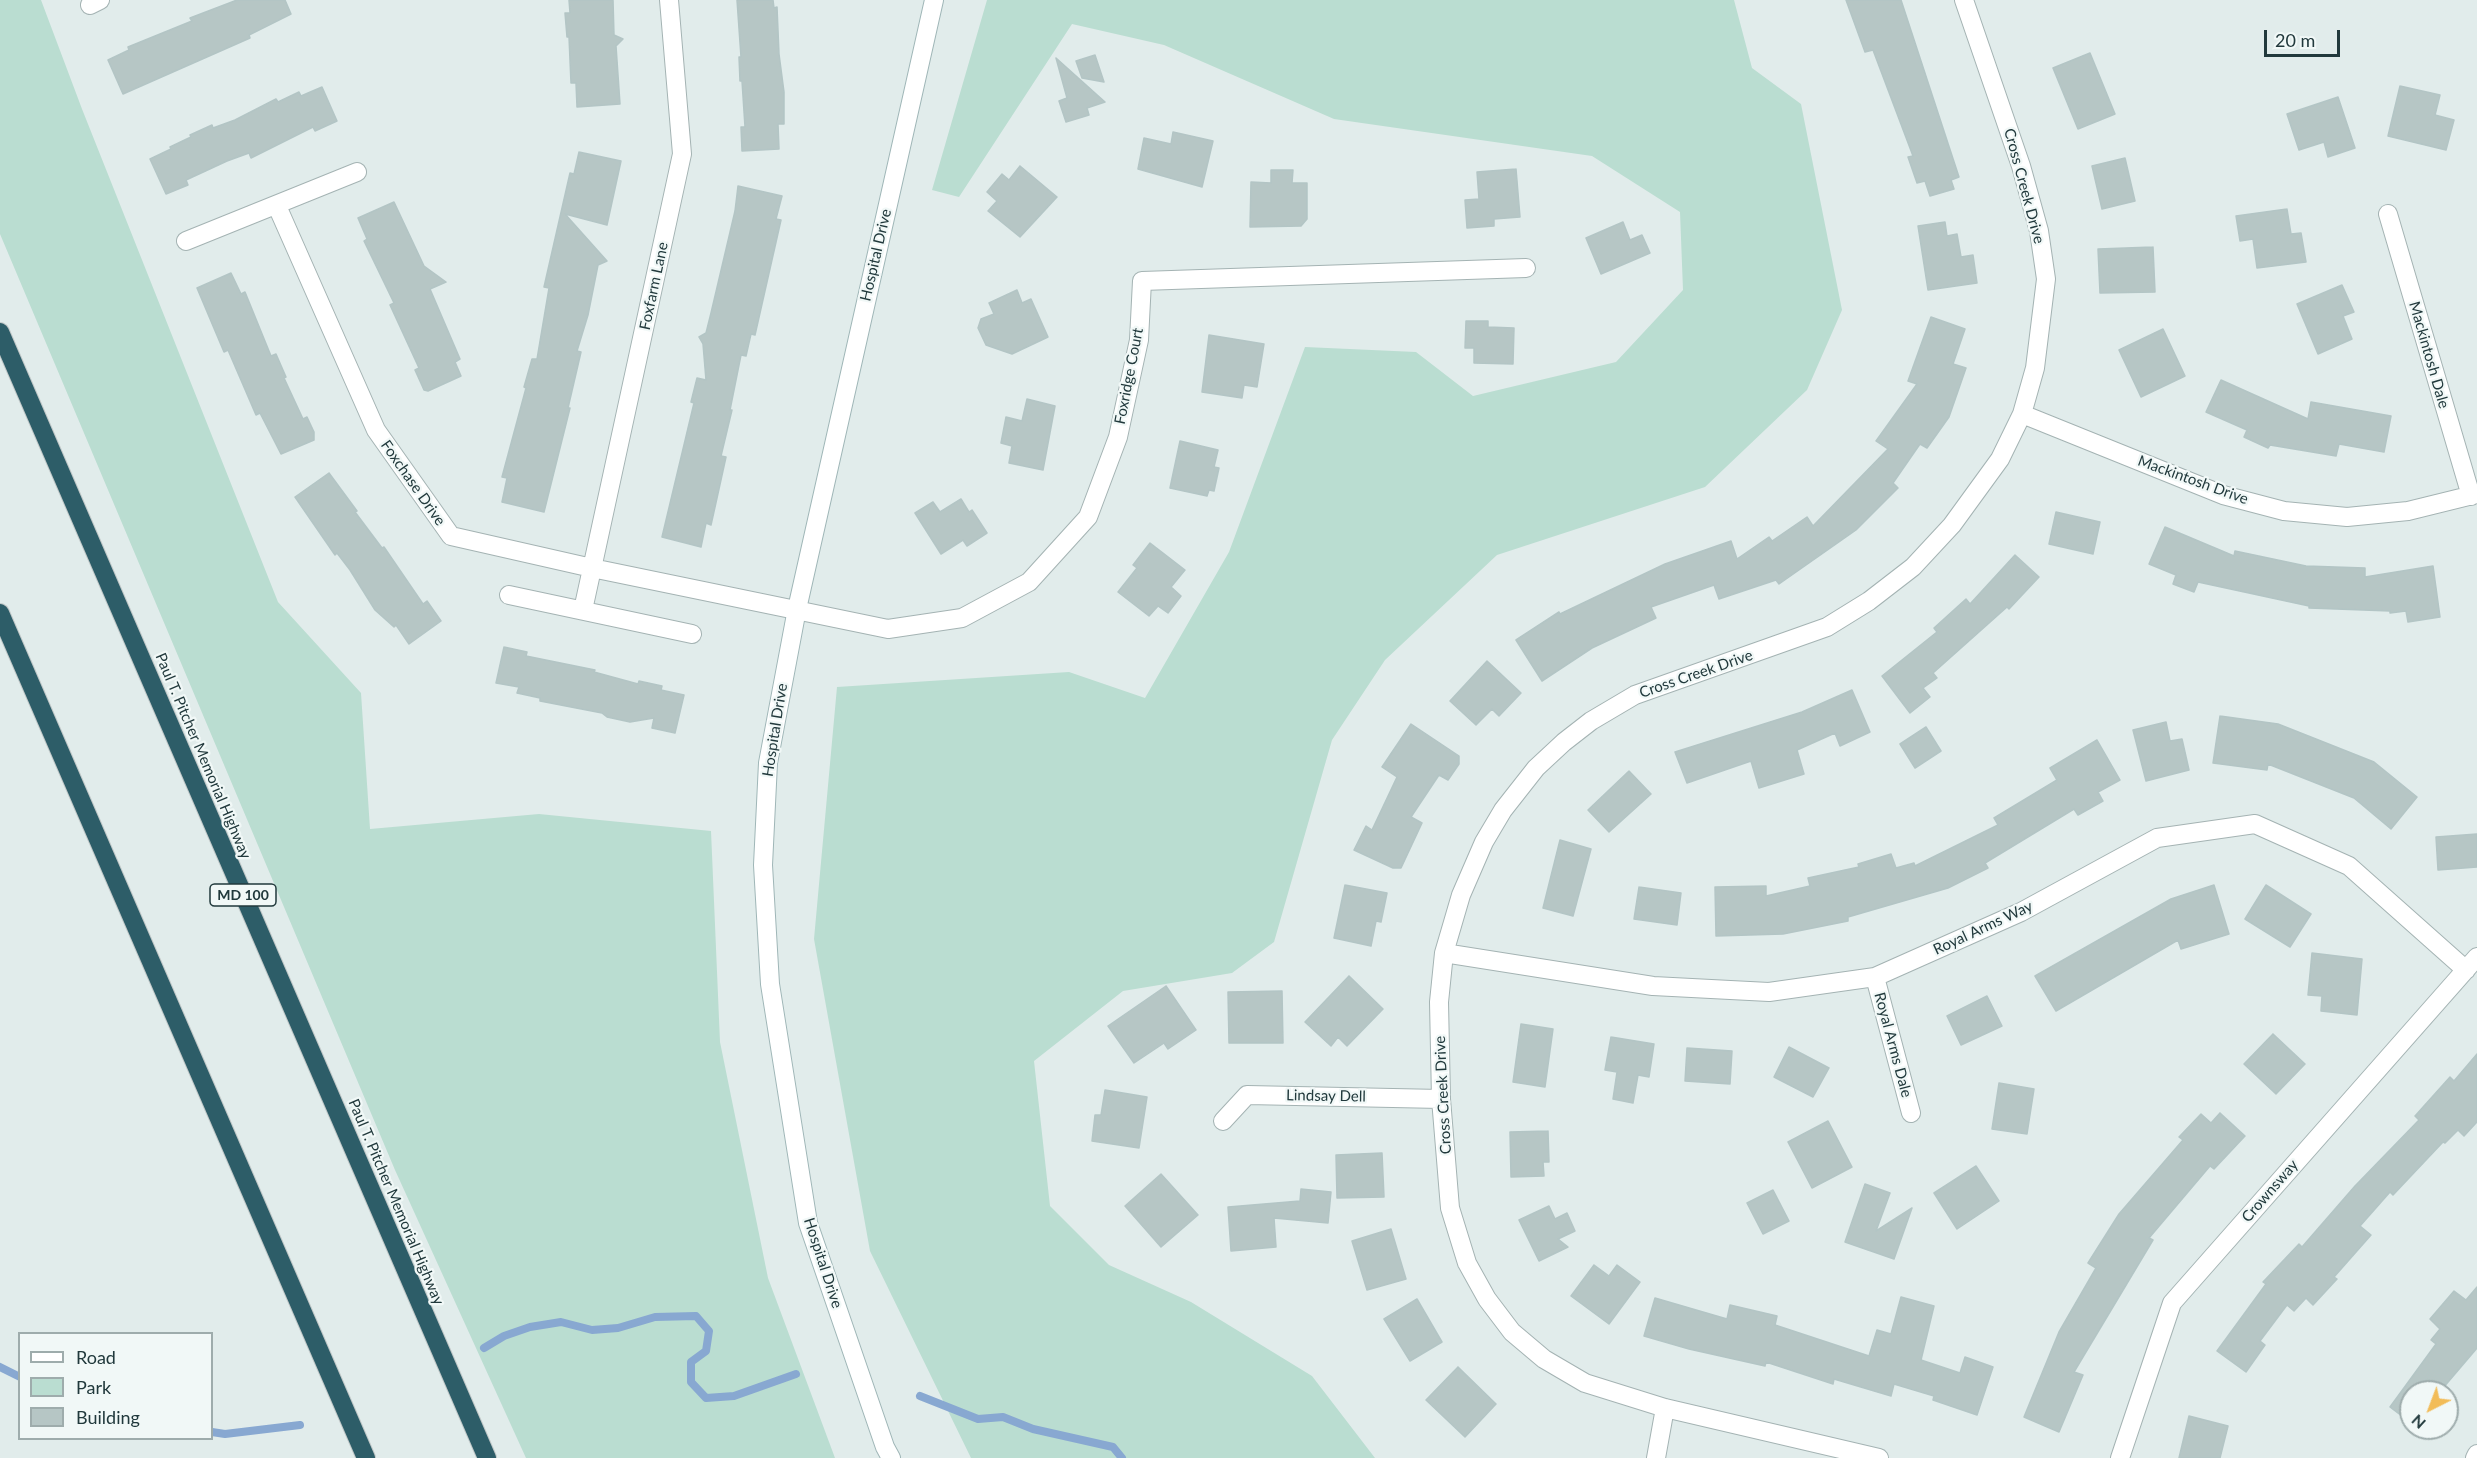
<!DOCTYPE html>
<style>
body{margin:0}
#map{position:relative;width:2477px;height:1458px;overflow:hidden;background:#e1eceb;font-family:Lato,sans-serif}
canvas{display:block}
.legend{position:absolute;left:18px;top:1332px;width:195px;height:108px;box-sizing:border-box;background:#f1f8f7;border:2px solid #9eacac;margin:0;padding:8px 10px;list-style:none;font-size:18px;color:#21393c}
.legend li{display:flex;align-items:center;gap:12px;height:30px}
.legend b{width:30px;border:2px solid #9eacac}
.north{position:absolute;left:2399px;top:1380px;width:60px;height:60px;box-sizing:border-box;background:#f1f8f7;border:2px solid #9eacac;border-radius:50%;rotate:222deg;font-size:16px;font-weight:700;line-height:24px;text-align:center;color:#21393c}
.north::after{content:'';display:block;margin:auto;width:21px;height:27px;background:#f2bc58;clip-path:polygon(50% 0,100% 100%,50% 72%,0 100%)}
.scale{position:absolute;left:2264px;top:30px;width:76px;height:27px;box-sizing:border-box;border:3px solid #21393c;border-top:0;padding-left:8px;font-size:18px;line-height:21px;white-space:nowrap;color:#21393c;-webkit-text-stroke:4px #f1f8f7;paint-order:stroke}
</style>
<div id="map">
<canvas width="2477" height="1458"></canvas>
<ul class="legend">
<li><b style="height:8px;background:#fff"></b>Road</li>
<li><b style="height:16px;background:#baddd1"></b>Park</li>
<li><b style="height:16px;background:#b6c6c5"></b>Building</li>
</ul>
<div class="north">N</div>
<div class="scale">20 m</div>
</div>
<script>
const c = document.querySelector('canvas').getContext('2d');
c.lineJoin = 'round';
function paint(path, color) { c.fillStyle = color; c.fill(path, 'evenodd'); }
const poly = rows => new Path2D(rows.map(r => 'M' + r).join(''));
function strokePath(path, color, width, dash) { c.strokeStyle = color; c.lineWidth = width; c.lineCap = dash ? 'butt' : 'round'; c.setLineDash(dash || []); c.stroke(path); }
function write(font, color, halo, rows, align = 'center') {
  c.font = font + ' Lato,sans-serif'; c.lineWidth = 4.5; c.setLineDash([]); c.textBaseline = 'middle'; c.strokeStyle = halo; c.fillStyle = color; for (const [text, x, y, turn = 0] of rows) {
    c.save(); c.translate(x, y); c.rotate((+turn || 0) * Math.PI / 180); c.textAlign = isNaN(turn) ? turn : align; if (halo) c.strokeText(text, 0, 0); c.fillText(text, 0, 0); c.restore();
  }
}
paint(poly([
 [0,0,41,0,82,109,278,602,361,693,370,829,539,814,711,831,720,1042,768,1278,835,1458,526,1458,395,1170,0,234],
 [987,0,1734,0,1752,68,1801,104,1842,310,1807,390,1705,487,1497,555,1385,660,1332,740,1274,942,1232,973,1123,991,1034,1061,1050,1206,1109,1265,1191,1302,1312,1376,1375,1458,971,1458,870,1251,814,939,837,687,1069,672,1145,698,1229,552,1305,347,1416,352,1473,396,1616,362,1683,290,1680,212,1592,156,1334,119,1164,45,1072,24,959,197,932,190]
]), '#baddd1');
strokePath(poly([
 [484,1348,504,1336,530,1327,561,1322,592,1330,618,1328,655,1317,696,1316,709,1331,706,1351,691,1362,691,1382,706,1398,734,1396,796,1374],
 [0,1367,20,1377],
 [920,1396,978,1419,1003,1417,1033,1429,1113,1447,1122,1458],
 [212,1432,225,1434,300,1425]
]), '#88a8d1', 8);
const building = poly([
 [237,0,285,0,291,14,249,35,250,38,123,94,108,60,129,50,128,47,192,21,190,18,237,0],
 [569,0,613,0,614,35,623,39,616,46,620,104,577,107,576,83,571,83,569,37,567,37,565,13,570,13,569,0],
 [737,0,773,0,774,8,777,7,779,54,784,92,784,124,778,124,779,149,742,151,741,127,745,127,742,81,740,81,739,57,741,57,737,0],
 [1846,0,1901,0,1959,177,1951,180,1954,189,1930,196,1925,181,1917,183,1908,157,1913,156,1873,50,1865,52,1846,0],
 [2090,53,2115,114,2078,129,2053,68,2090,53],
 [1095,55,1104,82,1082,78,1076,61,1095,55],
 [1056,58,1105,102,1087,108,1089,115,1066,122,1059,101,1067,98,1056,58],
 [2400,86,2440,95,2435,115,2454,120,2446,150,2388,136,2400,86],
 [322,87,337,121,315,131,313,127,251,158,249,153,227,161,186,180,188,185,166,194,150,159,171,149,170,147,191,137,190,135,212,125,213,128,235,120,276,99,278,102,299,92,301,96,322,87],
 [2338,97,2355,148,2328,157,2324,142,2299,150,2287,114,2338,97],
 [1173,132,1213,141,1202,187,1138,169,1144,138,1171,144,1173,132],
 [579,152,621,161,607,225,565,214,607,261,598,265,588,315,577,351,581,352,568,408,570,408,544,512,502,502,507,478,502,477,526,388,524,387,532,359,537,359,549,288,544,287,570,173,574,174,579,152],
 [2125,158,2135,201,2102,209,2092,166,2125,158],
 [1020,166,1057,197,1020,237,988,211,997,201,987,192,1002,174,1009,180,1020,166],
 [1516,169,1520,217,1494,219,1494,226,1467,228,1465,200,1479,199,1477,172,1516,169],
 [1271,170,1293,170,1292,183,1307,183,1307,219,1301,226,1250,227,1251,182,1271,183,1271,170],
 [738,186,782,196,776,219,781,220,755,335,751,334,746,356,741,355,730,410,732,410,721,456,726,457,717,498,711,525,706,523,701,547,662,537,694,403,691,402,697,378,706,380,703,344,699,337,706,333,711,313,735,211,738,186],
 [394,202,424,266,446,282,430,289,460,359,455,362,461,376,428,391,424,390,415,370,419,368,390,305,394,303,364,241,367,239,358,218,394,202],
 [2287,209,2291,234,2301,233,2306,262,2257,268,2253,239,2240,241,2236,216,2287,209],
 [1623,222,1630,240,1642,235,1650,253,1601,274,1586,238,1623,222],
 [1945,222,1947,236,1957,234,1961,257,1973,255,1977,283,1928,290,1918,226,1945,222],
 [2153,247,2155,292,2100,293,2098,249,2153,247],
 [231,273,241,294,245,292,271,356,276,354,286,377,284,378,303,419,307,417,314,432,314,440,281,454,260,413,256,415,228,350,224,352,197,288,231,273],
 [2342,285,2354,312,2343,316,2352,339,2318,354,2297,304,2342,285],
 [1017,290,1022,303,1031,299,1048,337,1012,354,986,345,978,328,981,319,994,314,989,303,1017,290],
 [1931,317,1965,329,1953,364,1966,368,1949,417,1927,448,1920,444,1893,483,1898,488,1856,530,1779,584,1776,580,1719,599,1714,585,1651,607,1656,618,1592,648,1542,681,1516,640,1559,612,1560,614,1665,564,1731,541,1737,559,1769,537,1772,541,1807,517,1813,526,1888,449,1876,441,1917,384,1908,381,1931,317],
 [1466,321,1488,321,1488,327,1514,328,1513,364,1474,363,1474,348,1465,348,1466,321],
 [2163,329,2185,376,2141,397,2119,350,2163,329],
 [1209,335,1264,344,1257,387,1244,385,1242,398,1202,392,1209,335],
 [2221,380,2308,419,2311,402,2391,416,2384,452,2339,444,2336,456,2270,445,2268,448,2244,437,2247,430,2206,412,2221,380],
 [1027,399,1055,406,1043,470,1009,463,1012,446,1001,443,1006,417,1022,421,1027,399],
 [1180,441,1218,450,1214,467,1219,468,1214,491,1209,490,1207,496,1170,488,1180,441],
 [329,473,357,511,355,512,382,548,384,547,423,604,427,601,441,621,409,644,396,625,394,627,375,610,350,570,337,553,335,555,295,497,329,473],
 [961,499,969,512,972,510,987,533,967,546,963,540,941,554,915,513,933,502,940,512,961,499],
 [2056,512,2100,522,2093,554,2049,544,2056,512],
 [2165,527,2234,556,2235,551,2306,566,2365,568,2365,577,2433,566,2440,617,2408,622,2406,611,2390,613,2390,611,2309,608,2309,606,2198,582,2194,592,2173,584,2176,575,2149,564,2165,527],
 [1150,543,1185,570,1171,587,1181,596,1168,613,1158,606,1149,616,1118,592,1137,568,1133,565,1150,543],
 [2015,555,2039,577,2009,609,2007,607,1933,673,1937,678,1923,688,1930,697,1910,713,1882,676,1937,632,1934,628,1966,599,1970,604,2015,555],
 [504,647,527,652,526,656,595,670,594,672,638,684,639,681,662,686,661,690,684,695,675,733,652,728,654,718,630,722,607,717,602,713,540,701,540,698,517,693,519,687,496,683,504,647],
 [1487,661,1521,693,1499,716,1492,709,1476,725,1450,701,1487,661],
 [1852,690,1870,732,1840,746,1835,733,1797,750,1804,774,1759,788,1751,761,1687,783,1675,752,1802,712,1852,690],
 [2220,716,2278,724,2374,762,2417,797,2391,829,2354,798,2268,764,2267,770,2213,763,2220,716],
 [2166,722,2170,741,2182,739,2189,770,2146,781,2133,730,2166,722],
 [1411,724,1459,756,1459,764,1448,780,1439,775,1411,817,1422,823,1401,868,1393,868,1354,850,1366,826,1372,830,1397,777,1382,767,1411,724],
 [1926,727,1941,751,1915,768,1900,744,1926,727],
 [2097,740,2120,780,2098,792,2103,801,2078,815,2074,809,1985,863,1988,868,1948,888,1848,917,1848,921,1783,934,1716,936,1715,887,1766,886,1766,896,1810,886,1808,878,1859,867,1858,864,1891,854,1896,868,1914,863,1915,866,1998,825,1994,818,2057,780,2050,768,2097,740],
 [1629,771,1651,794,1609,832,1588,810,1629,771],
 [2477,834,2477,867,2438,870,2436,837,2477,834],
 [1560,840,1591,849,1573,916,1543,908,1560,840],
 [1345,885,1387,893,1381,922,1376,921,1371,946,1334,938,1345,885],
 [2214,885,2229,934,2181,949,2178,940,2056,1011,2035,976,2171,899,2214,885],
 [2266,885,2311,914,2290,947,2245,919,2266,885],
 [1639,887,1681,893,1677,925,1634,919,1639,887],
 [2312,953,2362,959,2357,1015,2321,1011,2322,996,2308,995,2312,953],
 [1349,976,1383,1009,1347,1046,1338,1037,1331,1046,1305,1022,1349,976],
 [1166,986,1196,1030,1168,1049,1164,1043,1134,1063,1108,1026,1166,986],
 [1282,991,1283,1043,1229,1043,1228,992,1282,991],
 [1987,996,2002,1026,1961,1045,1947,1016,1987,996],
 [1521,1024,1553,1029,1545,1087,1513,1082,1521,1024],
 [2273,1034,2305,1064,2276,1094,2244,1064,2273,1034],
 [1611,1037,1654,1044,1649,1077,1638,1075,1633,1103,1613,1099,1617,1072,1605,1070,1611,1037],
 [1789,1047,1829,1068,1813,1097,1774,1077,1789,1047],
 [1687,1048,1732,1051,1730,1084,1685,1081,1687,1048],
 [2477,1054,2477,1122,2464,1136,2458,1130,2445,1143,2443,1142,2393,1195,2390,1192,2360,1226,2371,1235,2334,1277,2337,1279,2313,1305,2306,1298,2294,1311,2287,1305,2260,1341,2265,1345,2246,1372,2217,1351,2266,1284,2263,1282,2299,1244,2302,1247,2355,1186,2419,1120,2415,1116,2450,1077,2454,1081,2477,1054],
 [1999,1083,2034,1089,2027,1134,1992,1129,1999,1083],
 [1105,1090,1147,1097,1139,1148,1092,1141,1095,1115,1101,1115,1105,1090],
 [2220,1113,2245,1136,2214,1169,2210,1166,2149,1238,2153,1240,2074,1372,2083,1375,2059,1432,2024,1417,2059,1332,2096,1268,2088,1263,2119,1214,2183,1140,2179,1137,2201,1114,2211,1123,2220,1113],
 [1828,1121,1852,1167,1812,1188,1788,1142,1828,1121],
 [1548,1131,1549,1162,1543,1162,1544,1176,1511,1177,1510,1132,1548,1131],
 [1382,1153,1384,1197,1337,1198,1336,1155,1382,1153],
 [1976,1166,1999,1201,1957,1229,1934,1193,1976,1166],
 [1161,1174,1198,1215,1161,1247,1125,1206,1161,1174],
 [1865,1184,1890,1193,1876,1231,1912,1208,1894,1259,1845,1242,1865,1184],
 [1301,1189,1331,1192,1328,1223,1274,1218,1276,1247,1231,1251,1228,1207,1300,1201,1301,1189],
 [1773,1190,1789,1221,1763,1234,1747,1203,1773,1190],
 [1549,1206,1555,1219,1567,1213,1575,1231,1558,1239,1568,1247,1539,1261,1519,1220,1549,1206],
 [1391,1229,1406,1279,1367,1290,1352,1241,1391,1229],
 [1594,1265,1609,1276,1617,1265,1640,1282,1609,1324,1571,1296,1594,1265],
 [2477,1287,2477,1348,2443,1388,2448,1392,2447,1393,2411,1392,2411,1423,2390,1407,2436,1344,2431,1340,2440,1329,2430,1319,2454,1291,2466,1300,2477,1287],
 [1901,1297,1934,1306,1921,1360,1960,1373,1965,1357,1993,1367,1977,1415,1933,1400,1934,1396,1894,1384,1891,1396,1834,1379,1833,1384,1766,1362,1765,1366,1689,1349,1644,1336,1655,1298,1727,1319,1730,1305,1777,1316,1775,1325,1869,1356,1877,1330,1891,1334,1901,1297],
 [1417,1299,1442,1342,1410,1361,1384,1319,1417,1299],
 [1458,1367,1496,1404,1465,1437,1426,1400,1458,1367],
 [2189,1416,2228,1426,2220,1458,2179,1458,2189,1416]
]);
paint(building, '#b6c6c5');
strokePath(building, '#b3c5c5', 1.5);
const street = poly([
 [90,5,100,0],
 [277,206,376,430,451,536,592,568,888,629,962,618,1029,582,1088,517,1118,437,1139,340,1142,281,1526,268],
 [2388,214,2471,496],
 [186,241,357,172],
 [2022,414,2223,495,2284,511,2347,517,2408,511,2477,494],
 [509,595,692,634],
 [583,610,682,154,669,0],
 [1444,953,1653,986,1769,992,1875,977,2021,912,2157,838,2255,824,2349,866,2466,970],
 [1875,977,1911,1113],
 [1223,1121,1247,1095,1441,1099],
 [1656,1458,1665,1408],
 [1879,1458,1665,1408,1585,1383,1544,1359,1512,1332,1487,1299,1467,1263,1450,1208,1441,1099,1439,1002,1444,953,1461,895,1484,842,1503,810,1536,768,1564,742,1591,721,1635,695,1827,627,1869,601,1913,567,1952,525,2000,459,2022,414,2035,368,2046,279,2039,231,2021,166,1964,0],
 [2120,1458,2172,1303,2477,957],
 [2475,1458,2477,1454]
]);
const secondary = poly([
 [891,1458,885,1447,808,1223,770,984,763,865,768,763,797,609,934,0]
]);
const highway = poly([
 [0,332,487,1458],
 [0,613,366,1458]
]);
strokePath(street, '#a4b3b3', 20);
strokePath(secondary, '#9fb6b7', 20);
strokePath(highway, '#c1c8c8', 20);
strokePath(street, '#fff', 18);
strokePath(secondary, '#fff', 18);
strokePath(highway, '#2d5d68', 18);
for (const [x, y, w] of [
 [243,895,66]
]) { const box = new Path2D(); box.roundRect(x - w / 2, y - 11, w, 22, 4.5); c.fillStyle = '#f1f8f7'; c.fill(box); strokePath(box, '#21393c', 1.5); }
write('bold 14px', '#21393c', null, [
 ["MD 100",243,895]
]);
write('15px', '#21393c', '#f1f8f7', [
 ["Cross Creek Drive",2024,186,75],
 ["Hospital Drive",876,255,-77],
 ["Foxfarm Lane",654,286,-78],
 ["Mackintosh Dale",2429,355,74],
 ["Foxridge Court",1129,376,-79],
 ["Mackintosh Drive",2193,480,20],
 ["Foxchase Drive",413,483,55],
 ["Cross Creek Drive",1696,674,-19],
 ["Hospital Drive",775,730,-81],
 ["Paul T. Pitcher Memorial Highway",203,756,67],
 ["Royal Arms Way",1983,928,-25],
 ["Royal Arms Dale",1893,1045,75],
 ["Cross Creek Drive",1443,1095,-93],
 ["Lindsay Dell",1326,1096,1],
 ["Crownsway",2270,1191,-49],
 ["Paul T. Pitcher Memorial Highway",396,1202,67],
 ["Hospital Drive",823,1263,72]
]);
</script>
